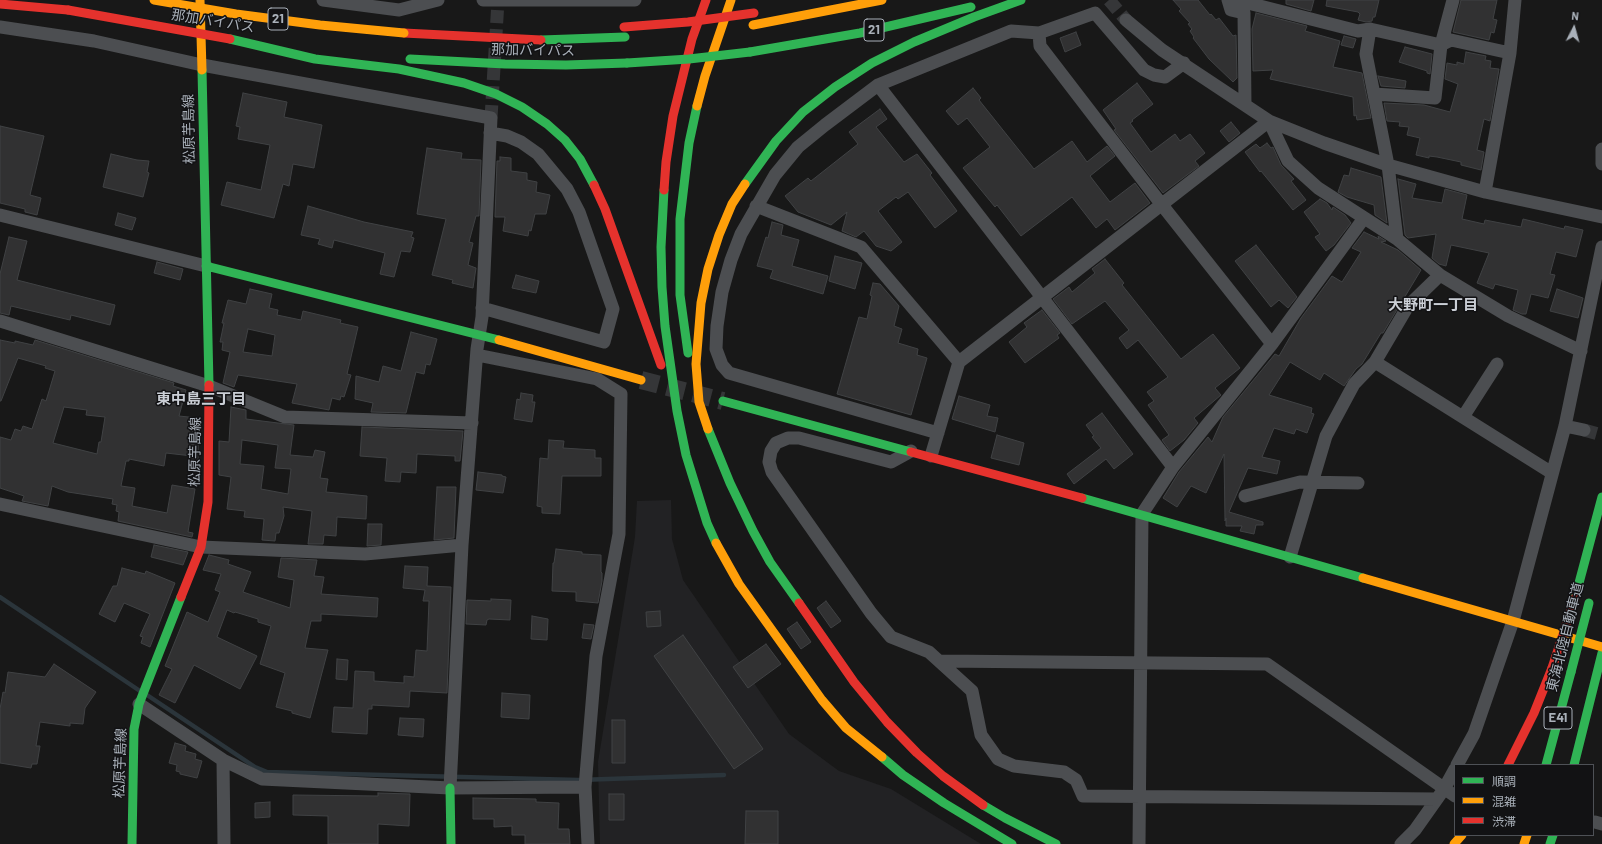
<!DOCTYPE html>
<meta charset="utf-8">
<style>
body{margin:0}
#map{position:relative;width:1602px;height:844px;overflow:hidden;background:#181818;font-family:Barlow,"Noto Sans JP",sans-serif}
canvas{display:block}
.legend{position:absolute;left:1454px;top:764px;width:140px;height:72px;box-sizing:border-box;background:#121214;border:1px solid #4e5156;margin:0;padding:5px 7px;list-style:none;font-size:12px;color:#a9b0b9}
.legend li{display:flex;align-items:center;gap:8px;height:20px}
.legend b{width:20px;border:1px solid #4e5156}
.north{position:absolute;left:1554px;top:8px;width:40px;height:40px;-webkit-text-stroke:3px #121214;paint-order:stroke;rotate:6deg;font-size:11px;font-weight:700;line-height:16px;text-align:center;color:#a9b0b9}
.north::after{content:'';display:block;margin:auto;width:14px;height:18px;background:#a9b0b9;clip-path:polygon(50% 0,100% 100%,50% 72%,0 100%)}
</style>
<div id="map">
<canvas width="1602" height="844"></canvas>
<ul class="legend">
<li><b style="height:5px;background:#30b455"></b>順調</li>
<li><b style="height:5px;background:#ff9f0a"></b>混雑</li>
<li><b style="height:5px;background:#e5322d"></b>渋滞</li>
</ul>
<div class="north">N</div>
</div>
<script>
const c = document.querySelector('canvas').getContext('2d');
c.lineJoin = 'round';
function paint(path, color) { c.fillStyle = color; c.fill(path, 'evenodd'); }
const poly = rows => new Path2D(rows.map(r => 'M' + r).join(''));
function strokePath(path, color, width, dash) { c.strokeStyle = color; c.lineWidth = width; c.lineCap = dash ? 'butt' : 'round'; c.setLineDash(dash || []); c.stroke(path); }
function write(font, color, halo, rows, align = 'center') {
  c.font = font + ' Barlow,"Noto Sans JP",sans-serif'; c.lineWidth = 3; c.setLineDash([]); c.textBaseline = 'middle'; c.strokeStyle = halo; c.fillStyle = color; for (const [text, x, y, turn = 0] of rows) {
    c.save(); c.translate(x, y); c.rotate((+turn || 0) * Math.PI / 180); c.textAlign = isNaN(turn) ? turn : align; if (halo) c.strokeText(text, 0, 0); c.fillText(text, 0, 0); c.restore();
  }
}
paint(poly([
 [671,500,672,539,683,580,789,734,839,771,891,789,981,844,600,844,598,762,635,537,637,501]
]), '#222224');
strokePath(poly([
 [0,597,140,691],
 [147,695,255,767,267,772,579,780,724,775]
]), '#2b353b', 4.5);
const building = poly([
 [1173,0,1198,0,1210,15,1211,14,1216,20,1219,18,1233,36,1236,35,1237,78,1233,82,1209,59,1193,38,1194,37,1190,31,1192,29,1188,24,1190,23,1179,11,1181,9,1173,0],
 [1286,0,1314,0,1311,11,1286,4,1286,0],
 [1327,0,1379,0,1375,17,1373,17,1372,21,1366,22,1358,20,1360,14,1358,12,1326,6,1327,0],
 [1461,0,1497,0,1493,19,1497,20,1494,33,1491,32,1489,40,1453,32,1461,0],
 [1256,13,1307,26,1305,31,1340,41,1333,67,1362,73,1371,118,1357,120,1356,115,1354,116,1353,97,1270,79,1273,70,1253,71,1252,29,1256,13],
 [1076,32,1081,45,1065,52,1060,38,1076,32],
 [1344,36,1356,39,1353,48,1341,45,1344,36],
 [1405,47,1432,54,1430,74,1427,73,1427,71,1399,62,1405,47],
 [1466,52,1486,56,1485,60,1491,61,1490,68,1499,69,1490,121,1484,119,1477,150,1484,152,1481,170,1461,165,1461,162,1437,157,1429,156,1429,158,1416,155,1420,138,1407,135,1409,127,1399,126,1400,122,1387,121,1384,103,1424,105,1450,112,1458,84,1445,79,1447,63,1457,65,1457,62,1464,64,1466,52],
 [1378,76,1406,81,1405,88,1381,86,1378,76],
 [1137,83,1153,104,1132,120,1133,121,1130,123,1151,152,1175,134,1180,141,1190,134,1205,153,1195,161,1199,166,1163,193,1114,130,1116,129,1103,110,1137,83],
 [973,88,981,98,979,100,1034,169,1072,141,1087,162,1107,146,1115,156,1090,176,1110,202,1135,183,1150,203,1115,230,1107,219,1096,228,1072,197,1021,236,997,205,995,207,963,168,990,147,967,118,958,125,946,111,973,88],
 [243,93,287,102,284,117,322,125,314,168,293,164,289,186,283,184,274,218,221,205,227,182,261,190,270,145,238,139,240,127,236,126,243,93],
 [880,109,887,119,876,127,904,162,917,154,932,173,930,175,957,211,935,228,908,192,898,199,896,197,878,211,902,242,891,251,876,246,864,231,856,237,842,231,847,212,831,225,798,212,785,196,808,178,811,181,858,144,849,132,880,109],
 [1231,122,1240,133,1229,142,1220,131,1231,122],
 [0,126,44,136,30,195,41,198,37,215,25,212,25,209,0,203,0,126],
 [1267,143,1271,148,1273,147,1281,165,1294,179,1291,181,1306,200,1293,210,1261,171,1260,172,1245,152,1256,144,1260,148,1267,143],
 [427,148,462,153,461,159,481,160,479,216,476,216,469,242,473,243,468,265,476,268,473,288,452,283,453,280,432,275,446,219,417,214,427,148],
 [111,154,137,160,149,161,147,172,149,173,143,197,103,187,111,154],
 [500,157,511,158,511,171,527,173,527,180,537,182,536,192,550,195,546,214,535,214,531,231,529,230,528,236,503,231,505,217,495,217,497,161,500,161,500,157],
 [1351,168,1381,177,1387,223,1375,215,1374,205,1347,197,1338,192,1344,175,1349,176,1351,168],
 [1398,179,1416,184,1412,198,1442,203,1445,189,1467,195,1462,219,1484,224,1485,220,1521,227,1523,219,1564,229,1565,226,1583,230,1576,257,1556,252,1550,274,1555,275,1548,298,1531,294,1526,314,1522,314,1513,310,1518,290,1495,284,1493,289,1477,283,1489,253,1451,245,1446,266,1439,264,1432,258,1436,234,1408,238,1405,235,1398,179],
 [1320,199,1327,203,1332,210,1333,207,1345,215,1351,223,1334,245,1326,251,1315,237,1320,234,1304,212,1320,199],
 [308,206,364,222,413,232,411,237,414,238,410,252,401,251,394,277,380,274,385,253,334,240,332,248,318,244,320,239,301,235,308,206],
 [118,213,136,218,132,230,115,225,118,213],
 [772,222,783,225,781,235,799,240,792,266,828,276,823,294,770,278,773,270,757,266,766,237,768,238,772,222],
 [1364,232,1379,239,1378,236,1386,241,1381,242,1398,250,1421,270,1383,333,1381,333,1362,364,1356,369,1344,386,1324,373,1320,380,1290,362,1269,395,1312,408,1311,413,1314,414,1307,433,1296,429,1294,434,1274,428,1262,457,1280,461,1277,474,1248,468,1229,512,1263,522,1263,525,1256,525,1254,534,1240,531,1242,526,1226,526,1226,518,1225,521,1224,454,1206,493,1191,486,1177,507,1163,498,1179,472,1208,437,1212,442,1223,417,1275,354,1279,356,1301,318,1332,276,1342,282,1361,252,1352,248,1364,232],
 [9,237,27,241,17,280,115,305,110,325,71,315,70,320,11,306,9,315,0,313,0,274,9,237],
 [1256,245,1297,297,1288,308,1279,300,1271,307,1235,261,1256,245],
 [835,256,862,263,855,289,829,281,835,256],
 [1105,259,1124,283,1122,285,1181,359,1213,334,1240,368,1215,388,1221,395,1194,418,1198,423,1184,440,1170,451,1162,440,1169,435,1148,405,1154,401,1147,392,1168,377,1138,340,1127,349,1119,338,1129,330,1105,301,1072,324,1053,299,1069,287,1072,292,1095,273,1092,269,1105,259],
 [157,262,183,269,180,280,154,273,157,262],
 [516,275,539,281,536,293,512,288,516,275],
 [873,283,880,284,899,306,894,326,902,329,898,343,918,349,917,355,927,358,911,415,837,394,859,317,867,319,872,296,870,295,873,283],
 [250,289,272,294,269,308,278,310,277,315,301,320,303,311,341,320,340,323,358,327,347,374,351,375,344,397,341,396,340,400,332,398,329,410,292,403,297,384,238,375,234,387,223,383,230,352,222,350,223,342,220,342,224,323,222,323,228,300,246,304,250,289],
 [248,329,275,335,272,356,243,352,248,329],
 [1557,289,1583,298,1578,318,1550,311,1557,289],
 [1042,310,1060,333,1057,335,1059,338,1025,363,1009,342,1027,327,1024,323,1042,310],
 [411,332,437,339,430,365,426,364,424,374,416,372,406,413,371,412,373,403,355,399,356,376,379,382,383,366,401,371,411,332],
 [0,340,15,343,15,341,33,345,35,340,174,383,173,386,186,390,179,416,198,418,198,472,191,471,192,456,166,453,164,466,129,459,129,461,126,461,121,486,135,488,132,506,167,513,172,485,195,489,188,532,193,533,192,537,118,521,119,512,116,511,117,505,112,504,113,499,68,492,52,486,48,506,22,501,24,496,0,488,0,437,11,440,15,429,21,431,23,426,32,429,42,399,46,401,55,371,45,368,46,366,18,358,1,401,0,401,0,340],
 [64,407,87,410,86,415,105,417,101,442,99,442,97,454,53,443,64,407],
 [521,393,533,395,532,402,535,402,532,422,514,419,517,399,520,400,521,393],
 [959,396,990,405,987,416,998,418,995,432,952,419,959,396],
 [231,407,246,410,246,419,294,425,290,455,313,457,315,450,325,452,320,478,328,479,326,492,367,496,366,519,337,517,336,536,324,535,323,544,308,544,312,511,283,507,284,516,279,533,276,533,275,541,262,540,264,519,244,517,245,511,227,509,231,477,219,475,219,441,229,442,231,407],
 [242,440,278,445,275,468,291,469,288,494,261,489,264,466,240,464,242,440],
 [1102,413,1133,454,1114,469,1106,459,1074,484,1067,474,1101,448,1092,437,1094,436,1086,425,1102,413],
 [362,427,463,431,460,461,455,461,455,456,417,454,416,473,401,472,400,482,385,481,387,458,360,456,362,427],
 [997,435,1024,443,1019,465,991,458,997,435],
 [549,440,564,441,563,448,595,450,595,458,601,458,601,476,562,476,560,514,542,513,542,507,537,506,540,458,548,459,549,440],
 [478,472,502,475,502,476,506,477,503,493,476,490,478,472],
 [437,487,456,487,454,538,434,540,437,487],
 [368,524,382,524,381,545,367,546,368,524],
 [154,545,188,552,183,565,151,557,154,545],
 [556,549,582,552,582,554,601,555,601,572,602,573,602,581,598,603,576,601,576,592,552,591,553,563,554,563,556,549],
 [209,555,229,560,228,564,251,572,243,592,290,608,294,580,278,577,281,558,317,560,314,576,324,577,321,594,378,598,377,617,321,614,321,621,311,621,305,648,328,650,310,718,292,713,292,711,276,707,285,673,260,664,271,626,258,622,258,619,235,612,234,613,227,610,217,637,257,656,240,689,194,665,175,703,159,695,172,669,165,666,187,612,208,622,220,592,215,590,221,574,203,570,209,555],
 [405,566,428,567,427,586,451,587,447,693,410,691,409,707,372,705,372,709,368,709,367,734,332,732,334,707,353,708,355,671,374,672,374,681,404,683,404,676,414,677,416,650,427,651,429,601,423,601,425,590,403,588,405,566],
 [122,568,145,574,146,571,175,583,150,647,141,643,143,637,140,636,150,614,124,603,115,622,99,614,113,586,117,586,122,568],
 [491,599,511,600,510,620,489,619,487,620,486,625,466,624,467,600,491,601,491,599],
 [826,601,841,621,831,628,817,608,826,601],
 [660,611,661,626,647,627,646,612,660,611],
 [532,616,548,619,547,640,531,639,532,616],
 [797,622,811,642,801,649,787,629,797,622],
 [584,624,594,625,591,639,582,638,584,624],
 [683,635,763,749,734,769,654,656,683,635],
 [766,644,781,664,748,688,733,667,766,644],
 [337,659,348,660,347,680,336,679,337,659],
 [54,664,96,692,85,708,83,724,70,723,70,726,40,722,36,746,40,746,37,764,32,764,31,768,0,763,0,709,3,692,5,693,8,672,45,677,54,664],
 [502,693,530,695,529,719,501,717,502,693],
 [400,718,424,719,423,737,398,735,400,718],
 [612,720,625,720,625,763,612,763,612,720],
 [175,743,186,746,185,751,196,754,195,759,202,761,197,778,180,774,180,772,176,771,177,765,169,763,175,743],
 [378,793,410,794,409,826,378,824,378,844,328,844,328,816,293,815,293,795,378,796,378,793],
 [609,794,624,794,624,820,609,820,609,794],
 [473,798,536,799,536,802,559,803,558,829,569,829,570,844,525,844,525,835,512,835,512,826,494,827,494,819,473,819,473,798],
 [270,802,270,817,255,818,255,803,270,802],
 [746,811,778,811,778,844,745,844,746,811]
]);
paint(building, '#313132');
strokePath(building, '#404244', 1);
strokePath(poly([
 [1109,0,1126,20],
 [491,118,498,1],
 [1584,430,1602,435]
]), '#353638', 13, [13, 6]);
strokePath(poly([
 [641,380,723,401]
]), '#353638', 18, [18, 9]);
strokePath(poly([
 [323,0,399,10,438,0],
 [483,0,635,0],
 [1228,0,1231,10,1244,13],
 [1241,0,1244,13,1245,105],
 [1240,1,1358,31,1370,29,1441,45,1451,40,1510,53],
 [1126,20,1162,50,1269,121,1324,143,1388,165,1485,192,1602,217],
 [0,27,94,41,202,65,491,118,482,317,477,349,462,545,450,788],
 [1370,29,1366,54,1388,165,1397,239],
 [1039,33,1040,46,1162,205,1272,344],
 [878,85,1173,467,1272,344,1364,218],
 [1374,94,1435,98,1441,45,1453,0],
 [1269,121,1288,161,1318,188,1397,239,1440,275,1508,316,1581,351],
 [1602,149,1602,164],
 [1485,192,1510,53,1515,0],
 [756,206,861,247,959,362],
 [0,215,206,266],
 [482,308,604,342,613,309,579,212,567,189,538,154,521,142,507,136,490,133],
 [0,321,209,386,285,417,472,423],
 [477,355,597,379,621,394,619,534,596,656,585,787,588,844],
 [1375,362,1552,473],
 [1463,417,1497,364],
 [1565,426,1584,430],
 [938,433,729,373,722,365,716,349,717,326,722,292,731,260,741,234,775,175,798,147,825,125,878,85,1011,31,1039,33,1095,13,1144,70,1154,75,1165,77,1184,63],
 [911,451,891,462,799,438,788,438,776,443,771,451,769,462,772,472,871,613,891,637,929,652,972,691,981,735,998,759,1014,766,1064,772,1076,780,1083,796,1437,799],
 [931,456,959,362,1269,121],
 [1245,496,1300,482,1358,483],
 [0,504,201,547,365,554,462,545],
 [1290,557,1326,436,1354,384,1375,362,1408,306,1440,275],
 [940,661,1267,664,1455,796],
 [139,704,223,760,262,779,450,788,585,787],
 [223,760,224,844],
 [1457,765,1474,734,1513,621,1565,426,1602,247],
 [1595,822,1602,824],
 [1139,844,1142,514,1173,467],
 [1401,844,1415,830,1444,789,1455,769]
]), '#4c4e51', 13);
strokePath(poly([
 [230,39,315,59,399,69,464,83,496,94,522,107,547,124,565,140,580,159,594,185],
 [541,40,625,37],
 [750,52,860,33,971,7],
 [410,59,505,64,566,65,627,63],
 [202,70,209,385],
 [745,184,776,141,803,112,835,87,872,63,914,42,974,17,1021,0],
 [664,190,661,247,662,287,665,326,677,411,686,455,707,523,716,543],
 [206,266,499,340],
 [688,353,680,295,680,219,689,143,697,106],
 [723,401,911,452],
 [708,429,730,483,753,531,770,562,799,603],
 [1082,498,1363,578],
 [1575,598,1602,497],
 [882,757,903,775,944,803,1012,844],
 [1546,765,1571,672],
 [1574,765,1602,653],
 [450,788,451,844],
 [983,805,1005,818,1056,844],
 [132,844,134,729,139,704,181,597],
 [1550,844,1553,835]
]), '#30b455', 9);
strokePath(poly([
 [200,0,202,70],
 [753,25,882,0],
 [697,106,705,76,731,0],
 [499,340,641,380],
 [708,429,699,402,696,364,701,303,708,269,719,235,732,204,745,184],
 [716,543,739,584,822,700,846,728,882,757],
 [1363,578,1602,647],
 [1454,844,1462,835],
 [1524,844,1527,835]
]), '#ff9f0a', 9);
strokePath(poly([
 [0,4,68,10],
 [404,33,541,40],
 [594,185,605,209,661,365],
 [664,190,666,162,673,116,692,39,706,0],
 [911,452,1082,498],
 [181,597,201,547,208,502,209,385],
 [799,603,854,682,887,722,917,753,943,776,983,805],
 [1508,765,1534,713,1552,668]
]), '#e5322d', 9);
strokePath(poly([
 [627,63,689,59,750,52],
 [1571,672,1589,603]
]), '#30b455', 9);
strokePath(poly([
 [154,0,236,14,320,25,404,33]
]), '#ff9f0a', 9);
strokePath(poly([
 [68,10,230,39],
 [624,27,688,22,754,13],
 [1552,668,1575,598]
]), '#e5322d', 9);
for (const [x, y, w] of [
 [278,19,20],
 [874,30,20],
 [1558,718,28]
]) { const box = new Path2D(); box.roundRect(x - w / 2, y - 11, w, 22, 3); c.fillStyle = '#121214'; c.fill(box); strokePath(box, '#a9b0b9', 1); }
write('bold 13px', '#a9b0b9', null, [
 ["21",278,19],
 ["21",874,30],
 ["E41",1558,718]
]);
write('14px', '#a9b0b9', '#121214', [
 ["那加バイパス",213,21,9],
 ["那加バイパス",533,50,1],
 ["松原芋島線",189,129,-91],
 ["松原芋島線",195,452,-89],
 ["東海北陸自動車道",1565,637,-76],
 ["松原芋島線",120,763,-88]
]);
write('bold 15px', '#caced5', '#121214', [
 ["大野町一丁目",1433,305],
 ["東中島三丁目",201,399]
]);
</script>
